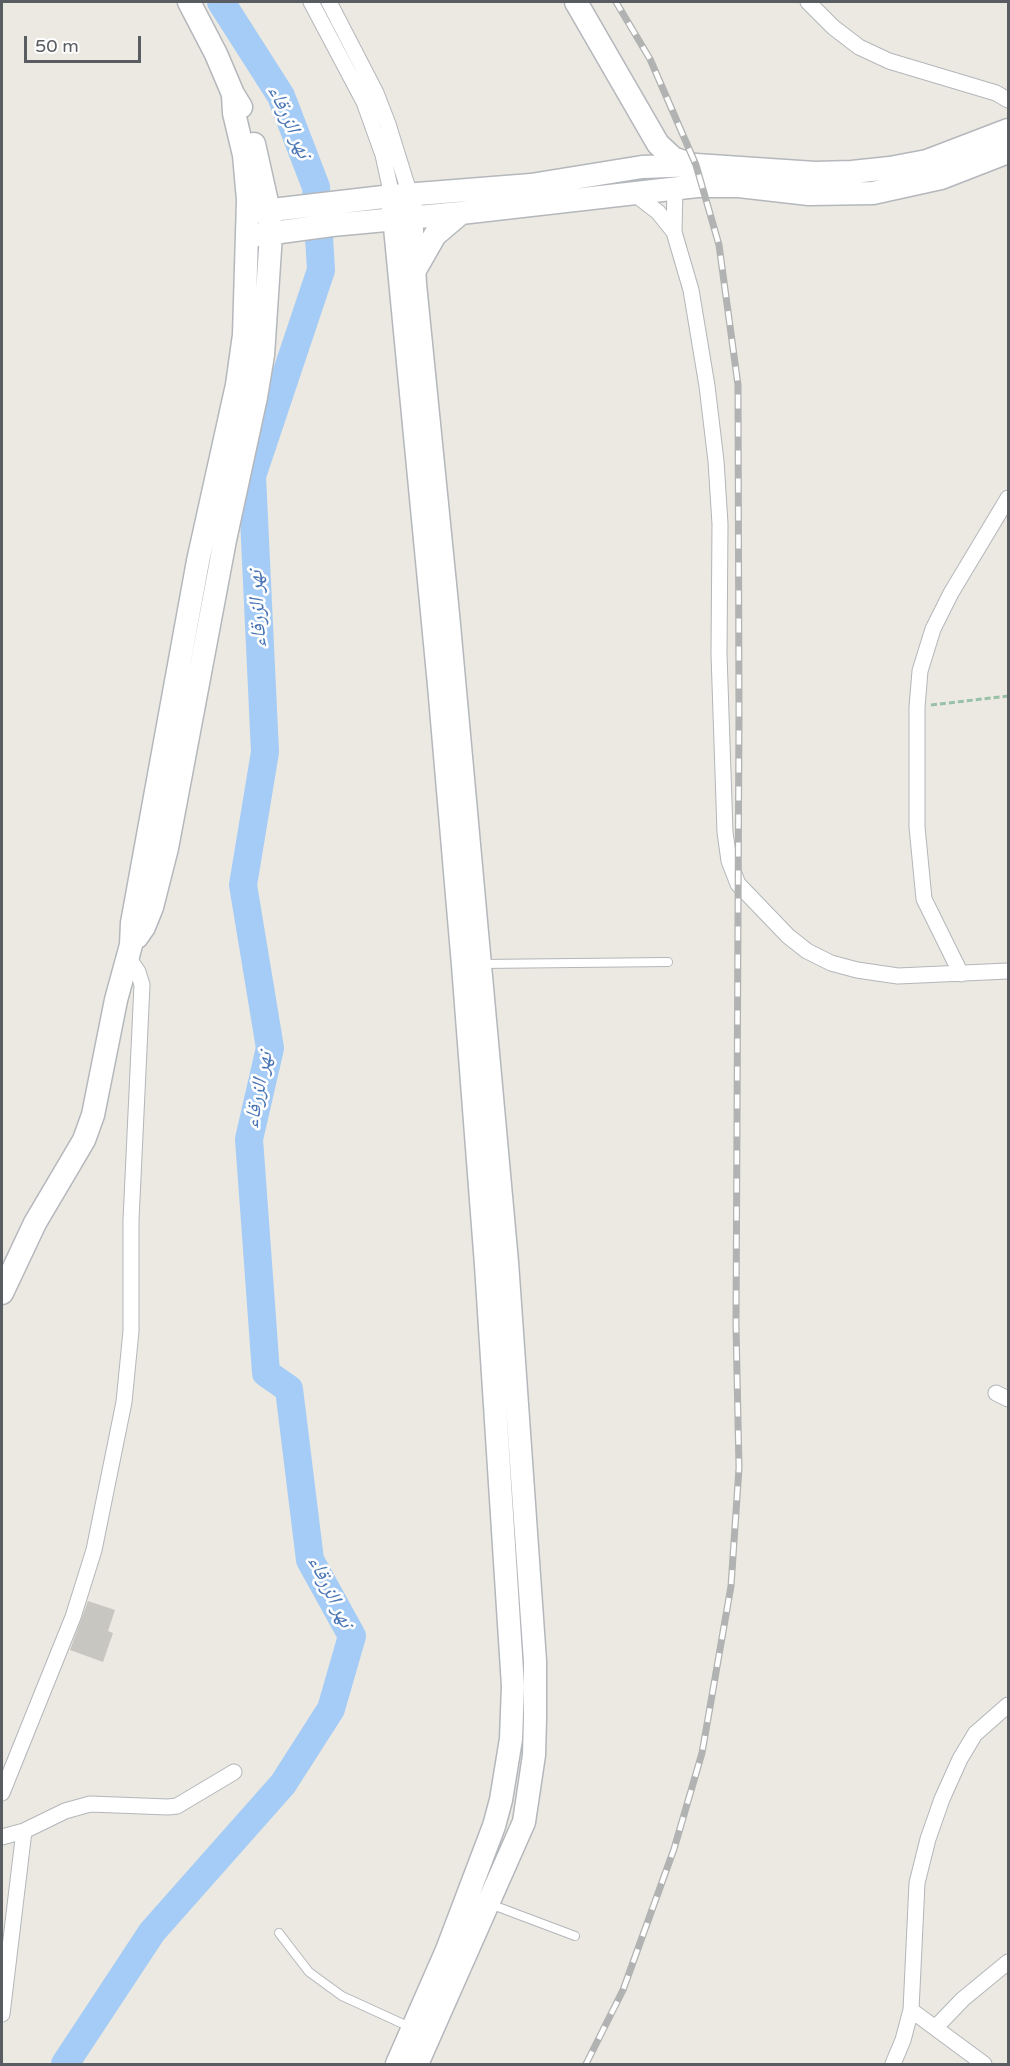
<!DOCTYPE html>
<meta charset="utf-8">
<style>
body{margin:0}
#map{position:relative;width:1010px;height:2066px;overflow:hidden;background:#ebe9e1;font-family:"Varela Round",sans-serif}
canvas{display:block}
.frame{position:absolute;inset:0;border:3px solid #595c60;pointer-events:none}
.scale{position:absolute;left:24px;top:36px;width:117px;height:27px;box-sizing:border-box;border:3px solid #595c60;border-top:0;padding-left:8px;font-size:18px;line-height:21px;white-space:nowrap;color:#595c60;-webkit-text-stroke:4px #fff;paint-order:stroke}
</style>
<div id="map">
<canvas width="1010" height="2066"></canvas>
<div class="frame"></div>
<div class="scale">50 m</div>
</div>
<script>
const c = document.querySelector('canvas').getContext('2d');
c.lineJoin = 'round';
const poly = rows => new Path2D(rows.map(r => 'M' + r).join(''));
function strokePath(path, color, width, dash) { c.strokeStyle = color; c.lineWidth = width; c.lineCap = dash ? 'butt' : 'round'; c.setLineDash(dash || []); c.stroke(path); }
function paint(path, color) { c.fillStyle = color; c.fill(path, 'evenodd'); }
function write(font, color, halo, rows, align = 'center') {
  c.font = font + ' "Varela Round","Noto Naskh Arabic",sans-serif'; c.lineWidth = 5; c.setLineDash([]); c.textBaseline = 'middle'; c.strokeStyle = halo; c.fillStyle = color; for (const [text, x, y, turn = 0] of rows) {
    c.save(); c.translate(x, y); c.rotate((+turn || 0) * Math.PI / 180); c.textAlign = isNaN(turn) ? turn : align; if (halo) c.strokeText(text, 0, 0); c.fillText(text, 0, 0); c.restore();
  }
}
strokePath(poly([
 [65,2064,152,1932,283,1784,331,1709,352,1636,310,1560,289,1389,266,1373,249,1139,270,1048,243,885,265,752,252,476,321,270,316,187,281,96,221,2]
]), '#a5ccf6', 28);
paint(poly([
 [88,1601,115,1610,108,1631,113,1633,103,1662,70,1650]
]), '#c8c6c0');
const lane = poly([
 [481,964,668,962],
 [490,1904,575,1936],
 [279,1933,309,1972,342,1996,412,2028]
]);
const street = poly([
 [311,2,364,102,383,155,392,196],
 [329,2,376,93,388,124,410,195],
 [808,2,833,27,859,47,889,61,996,93,1008,100],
 [675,187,674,232,691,290,707,386,716,461,720,524,719,654,725,832,729,861,738,884,788,936,807,951,831,963,857,970,898,976,1008,971],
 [632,192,658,212,674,232],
 [961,974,924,899,917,827,917,707,920,671,933,629,951,593,1008,498],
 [996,1393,1008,1399],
 [2,1793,73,1617,94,1550,124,1402,131,1331,131,1220,142,985,138,972,128,957],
 [2,1837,24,1831,65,1811,90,1804,168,1807,177,1806,234,1772],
 [911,2010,984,2064],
 [2,2014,24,1831],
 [936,2027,963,1999,1008,1962],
 [893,2064,903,2040,911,2010,917,1883,928,1839,942,1799,960,1759,975,1734,1008,1705]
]);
const secondary = poly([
 [189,2,216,54,233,94,241,107],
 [576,2,658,144,673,158,690,164],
 [410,195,415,284,448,614,507,1262,535,1661,535,1718,534,1755,524,1822,417,2064],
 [392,196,439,685,463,965,486,1265,513,1686,511,1739,501,1800,494,1826,447,1950,397,2064],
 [255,212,392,196,531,185,642,167,696,165,815,173,852,172,890,168,927,161,1008,130],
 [258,235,332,225,461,213,697,186,739,186,809,194,873,193,941,178,1008,152],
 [415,270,435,235,461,213],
 [137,937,144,927,152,907,167,848,225,540,256,397,263,355,271,234,269,211,254,144],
 [2,1293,35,1223,84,1140,93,1115,116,1000,131,945,132,923,198,561,237,385,244,335,248,200,244,155,234,113,233,94]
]);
strokePath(lane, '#b3b6ba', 10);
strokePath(street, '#b3b6ba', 17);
strokePath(secondary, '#b4b7bc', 25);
strokePath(poly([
 [931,705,1008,696]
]), '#99c1a8', 3, [6, 3]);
strokePath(lane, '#fff', 8);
strokePath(street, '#fff', 15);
strokePath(secondary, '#fff', 22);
const rail = poly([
 [586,2064,623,1990,674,1849,702,1753,731,1586,739,1468,736,1325,739,713,738,385,719,245,696,165,650,59,616,2]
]);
strokePath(rail, '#b1b2b2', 7);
strokePath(rail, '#fff', 4.5, [14]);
write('italic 21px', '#4b76b6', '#fff', [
 ["نهر الزرقاء",289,122,66],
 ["نهر الزرقاء",258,609,-93],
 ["نهر الزرقاء",259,1090,-79],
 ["نهر الزرقاء",330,1592,64]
]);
</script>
